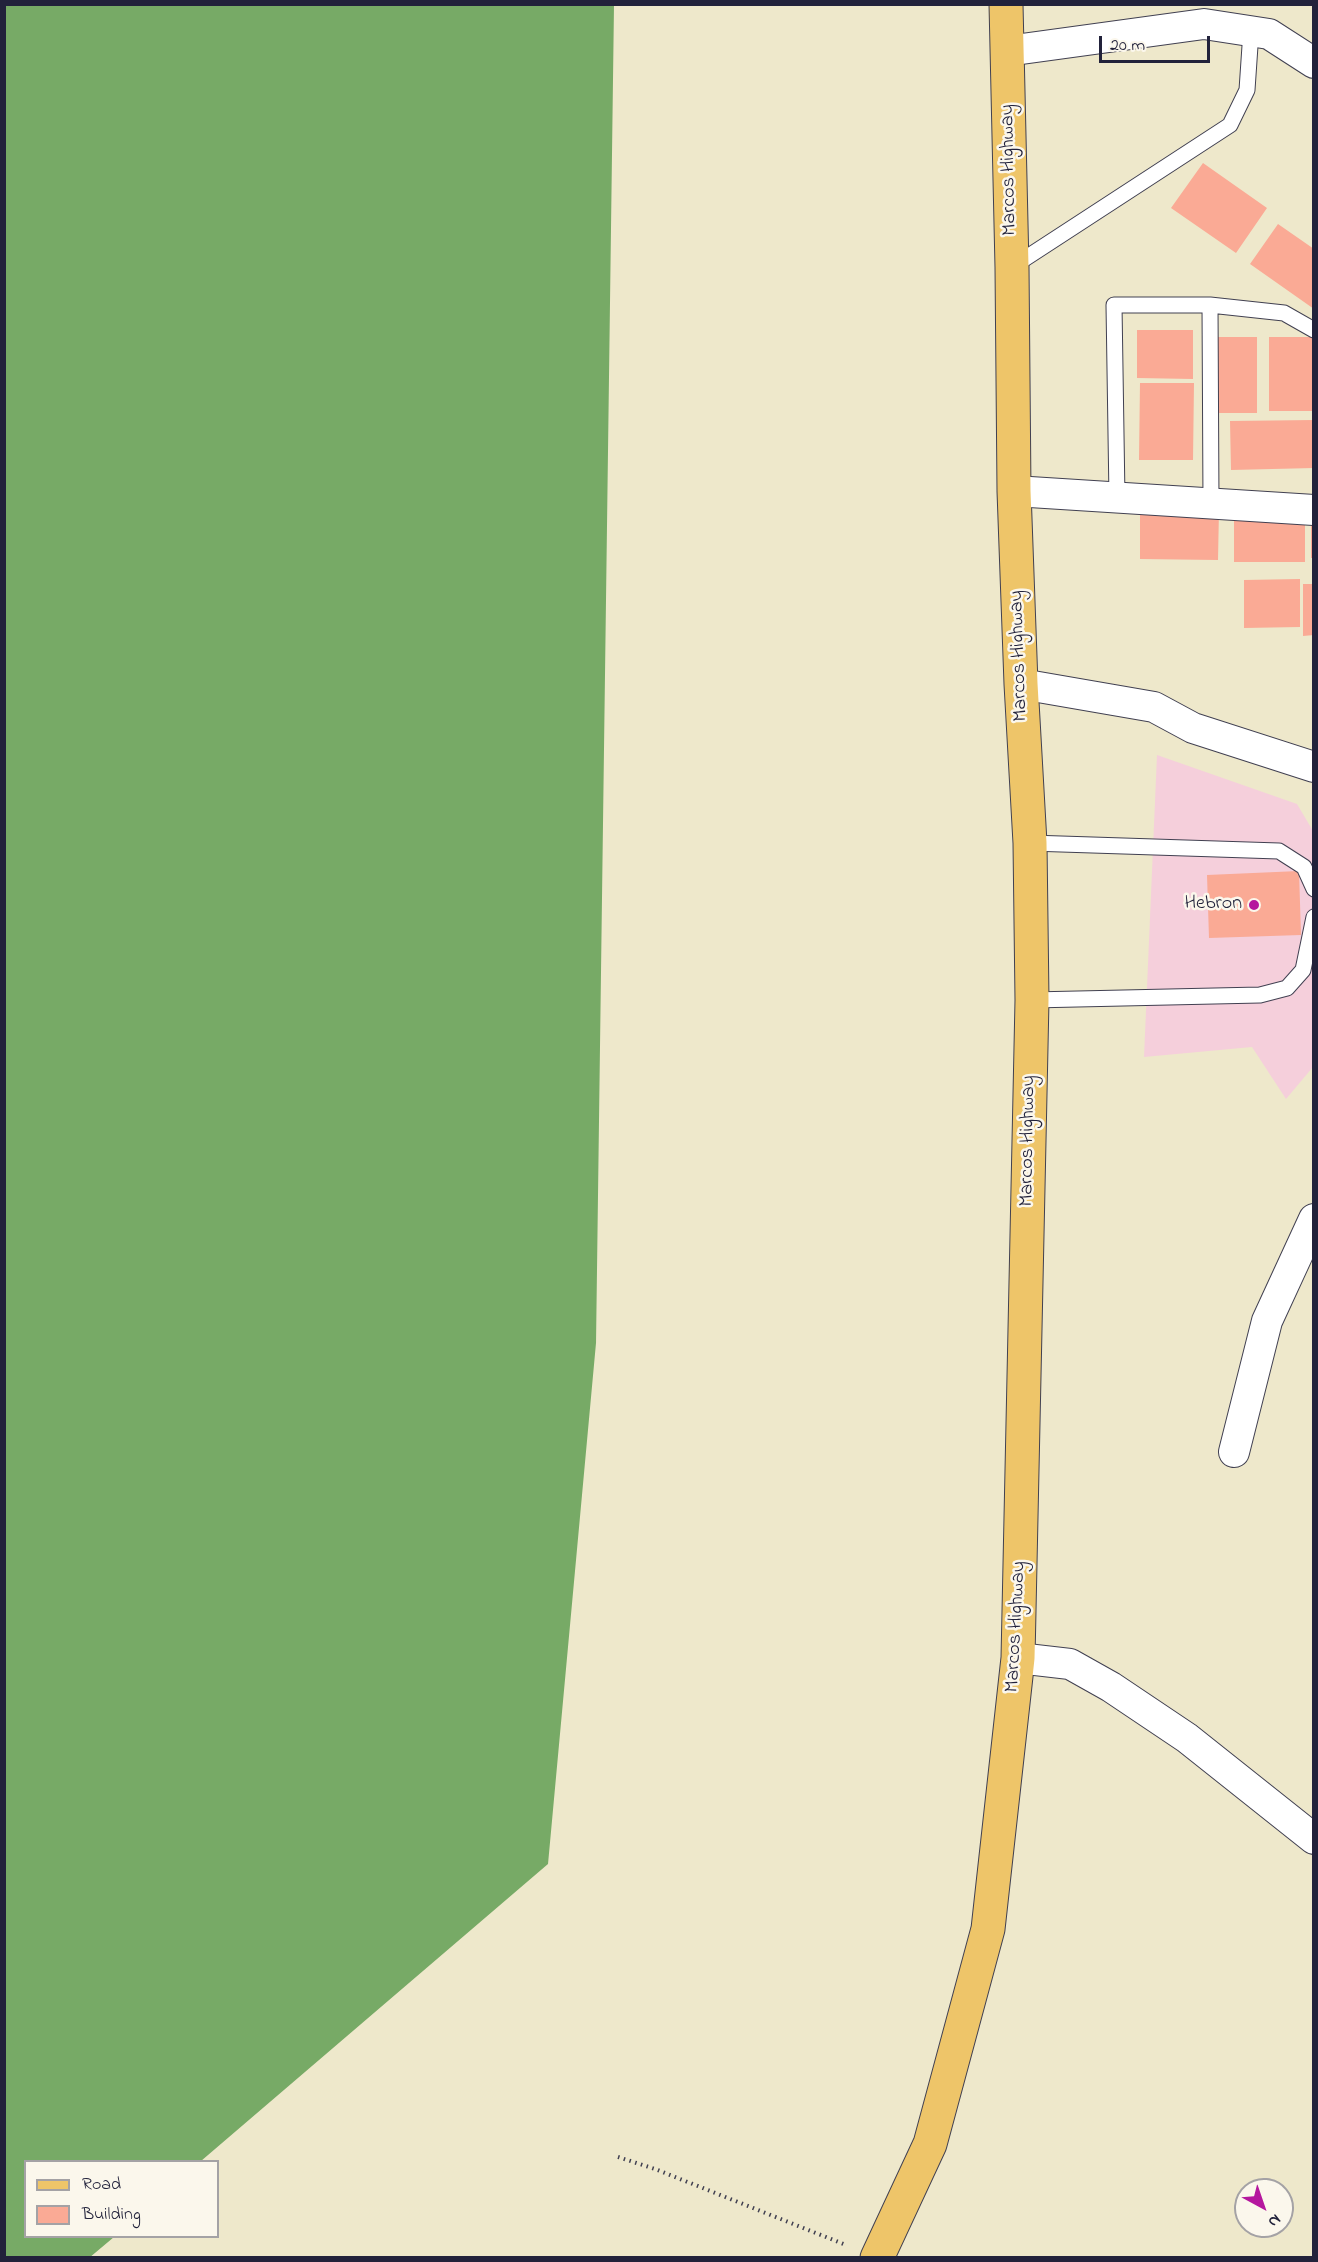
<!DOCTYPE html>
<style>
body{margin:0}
#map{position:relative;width:1318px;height:2262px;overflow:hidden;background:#eee8cb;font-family:"Indie Flower",sans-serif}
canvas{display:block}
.frame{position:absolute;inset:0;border:6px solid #22223b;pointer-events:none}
.legend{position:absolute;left:24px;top:2160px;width:195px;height:78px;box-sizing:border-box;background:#fbf7ec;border:2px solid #a4a2a5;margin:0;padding:8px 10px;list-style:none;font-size:18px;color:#22223b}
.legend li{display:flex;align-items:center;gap:12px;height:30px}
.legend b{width:30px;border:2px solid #a4a2a5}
.north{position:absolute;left:1234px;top:2178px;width:60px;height:60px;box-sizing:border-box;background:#fbf7ec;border:2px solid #a4a2a5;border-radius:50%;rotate:140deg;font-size:16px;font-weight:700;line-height:24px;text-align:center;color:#22223b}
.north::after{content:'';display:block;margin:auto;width:21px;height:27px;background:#b5179e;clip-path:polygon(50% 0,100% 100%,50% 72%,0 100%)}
.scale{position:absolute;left:1099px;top:36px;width:111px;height:27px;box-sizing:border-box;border:3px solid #22223b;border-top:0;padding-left:8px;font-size:18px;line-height:21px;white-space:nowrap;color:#22223b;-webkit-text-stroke:4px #fbf7ec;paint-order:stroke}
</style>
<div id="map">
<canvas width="1318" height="2262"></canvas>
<div class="frame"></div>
<ul class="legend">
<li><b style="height:8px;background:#eec569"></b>Road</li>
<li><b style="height:16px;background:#faaa95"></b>Building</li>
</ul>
<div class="north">N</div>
<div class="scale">20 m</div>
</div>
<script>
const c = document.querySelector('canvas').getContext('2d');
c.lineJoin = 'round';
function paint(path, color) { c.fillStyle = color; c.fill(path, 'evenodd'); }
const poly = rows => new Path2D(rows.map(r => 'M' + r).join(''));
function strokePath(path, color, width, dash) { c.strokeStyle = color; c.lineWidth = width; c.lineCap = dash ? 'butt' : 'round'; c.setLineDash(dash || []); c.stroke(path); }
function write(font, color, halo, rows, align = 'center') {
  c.font = font + ' "Indie Flower",sans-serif'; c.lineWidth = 5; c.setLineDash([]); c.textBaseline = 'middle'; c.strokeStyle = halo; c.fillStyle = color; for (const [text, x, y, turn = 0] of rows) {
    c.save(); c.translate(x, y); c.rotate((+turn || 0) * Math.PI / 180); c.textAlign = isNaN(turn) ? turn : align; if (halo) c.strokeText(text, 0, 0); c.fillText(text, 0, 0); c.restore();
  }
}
paint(poly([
 [1157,755,1297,804,1313,831,1313,1067,1286,1099,1252,1047,1144,1057]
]), '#f5cfdb');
paint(poly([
 [5,4,614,5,596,1343,548,1864,201,2161,26,2162,26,2236,114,2237,89,2258,4,2257]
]), '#7a6');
paint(poly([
 [1203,163,1267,208,1236,253,1171,208],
 [1278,224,1314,249,1314,309,1250,264],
 [1137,330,1193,330,1193,379,1137,378],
 [1212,337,1257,337,1257,413,1212,413],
 [1269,337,1314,337,1314,411,1269,411],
 [1140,383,1194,383,1193,460,1139,460],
 [1314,420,1314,468,1231,470,1230,421],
 [1140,509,1219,509,1218,560,1140,559],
 [1234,514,1305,514,1305,562,1234,562],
 [1311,517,1314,517,1314,558,1311,558],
 [1300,579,1300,627,1244,628,1244,580],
 [1303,584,1314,584,1314,635,1303,636],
 [1299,871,1301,935,1209,938,1207,875]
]), '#faaa95');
const lane = poly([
 [1012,267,1230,125,1247,90,1251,31],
 [1210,305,1211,504],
 [1117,498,1114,305,1210,305,1284,313,1314,330],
 [1030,843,1279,851,1304,867,1314,889],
 [1032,1000,1260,995,1287,988,1303,970,1314,917]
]);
const street = poly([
 [1007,51,1204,24,1269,34,1314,63],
 [1014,491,1314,510],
 [1021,684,1154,707,1193,728,1314,767],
 [1234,1452,1267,1321,1314,1219],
 [1018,1658,1070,1664,1111,1687,1187,1738,1314,1839]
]);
const primary = poly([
 [877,2258,930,2144,988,1929,1018,1658,1032,1000,1030,843,1021,684,1014,491,1012,267,1006,4]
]);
strokePath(lane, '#414051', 17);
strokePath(street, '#414051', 32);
strokePath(primary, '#414051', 35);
strokePath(poly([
 [618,2157,655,2169,846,2245]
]), '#414051', 4, [1.5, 4.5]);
strokePath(lane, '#fff', 15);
strokePath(street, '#fff', 30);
strokePath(primary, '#eec569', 33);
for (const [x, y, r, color] of [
 [1254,905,6,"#b5179e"]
]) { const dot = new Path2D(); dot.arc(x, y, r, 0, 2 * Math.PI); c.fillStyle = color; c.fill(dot); strokePath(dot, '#fbf7ec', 2); }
write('20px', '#22223b', '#fbf7ec', [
 ["Marcos Highway",1010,170,-91],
 ["Marcos Highway",1020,656,-92],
 ["Marcos Highway",1029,1141,-89],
 ["Marcos Highway",1017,1627,-87]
]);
write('20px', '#22223b', '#fbf7ec', [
 ["Hebron",1242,905]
], 'right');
</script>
